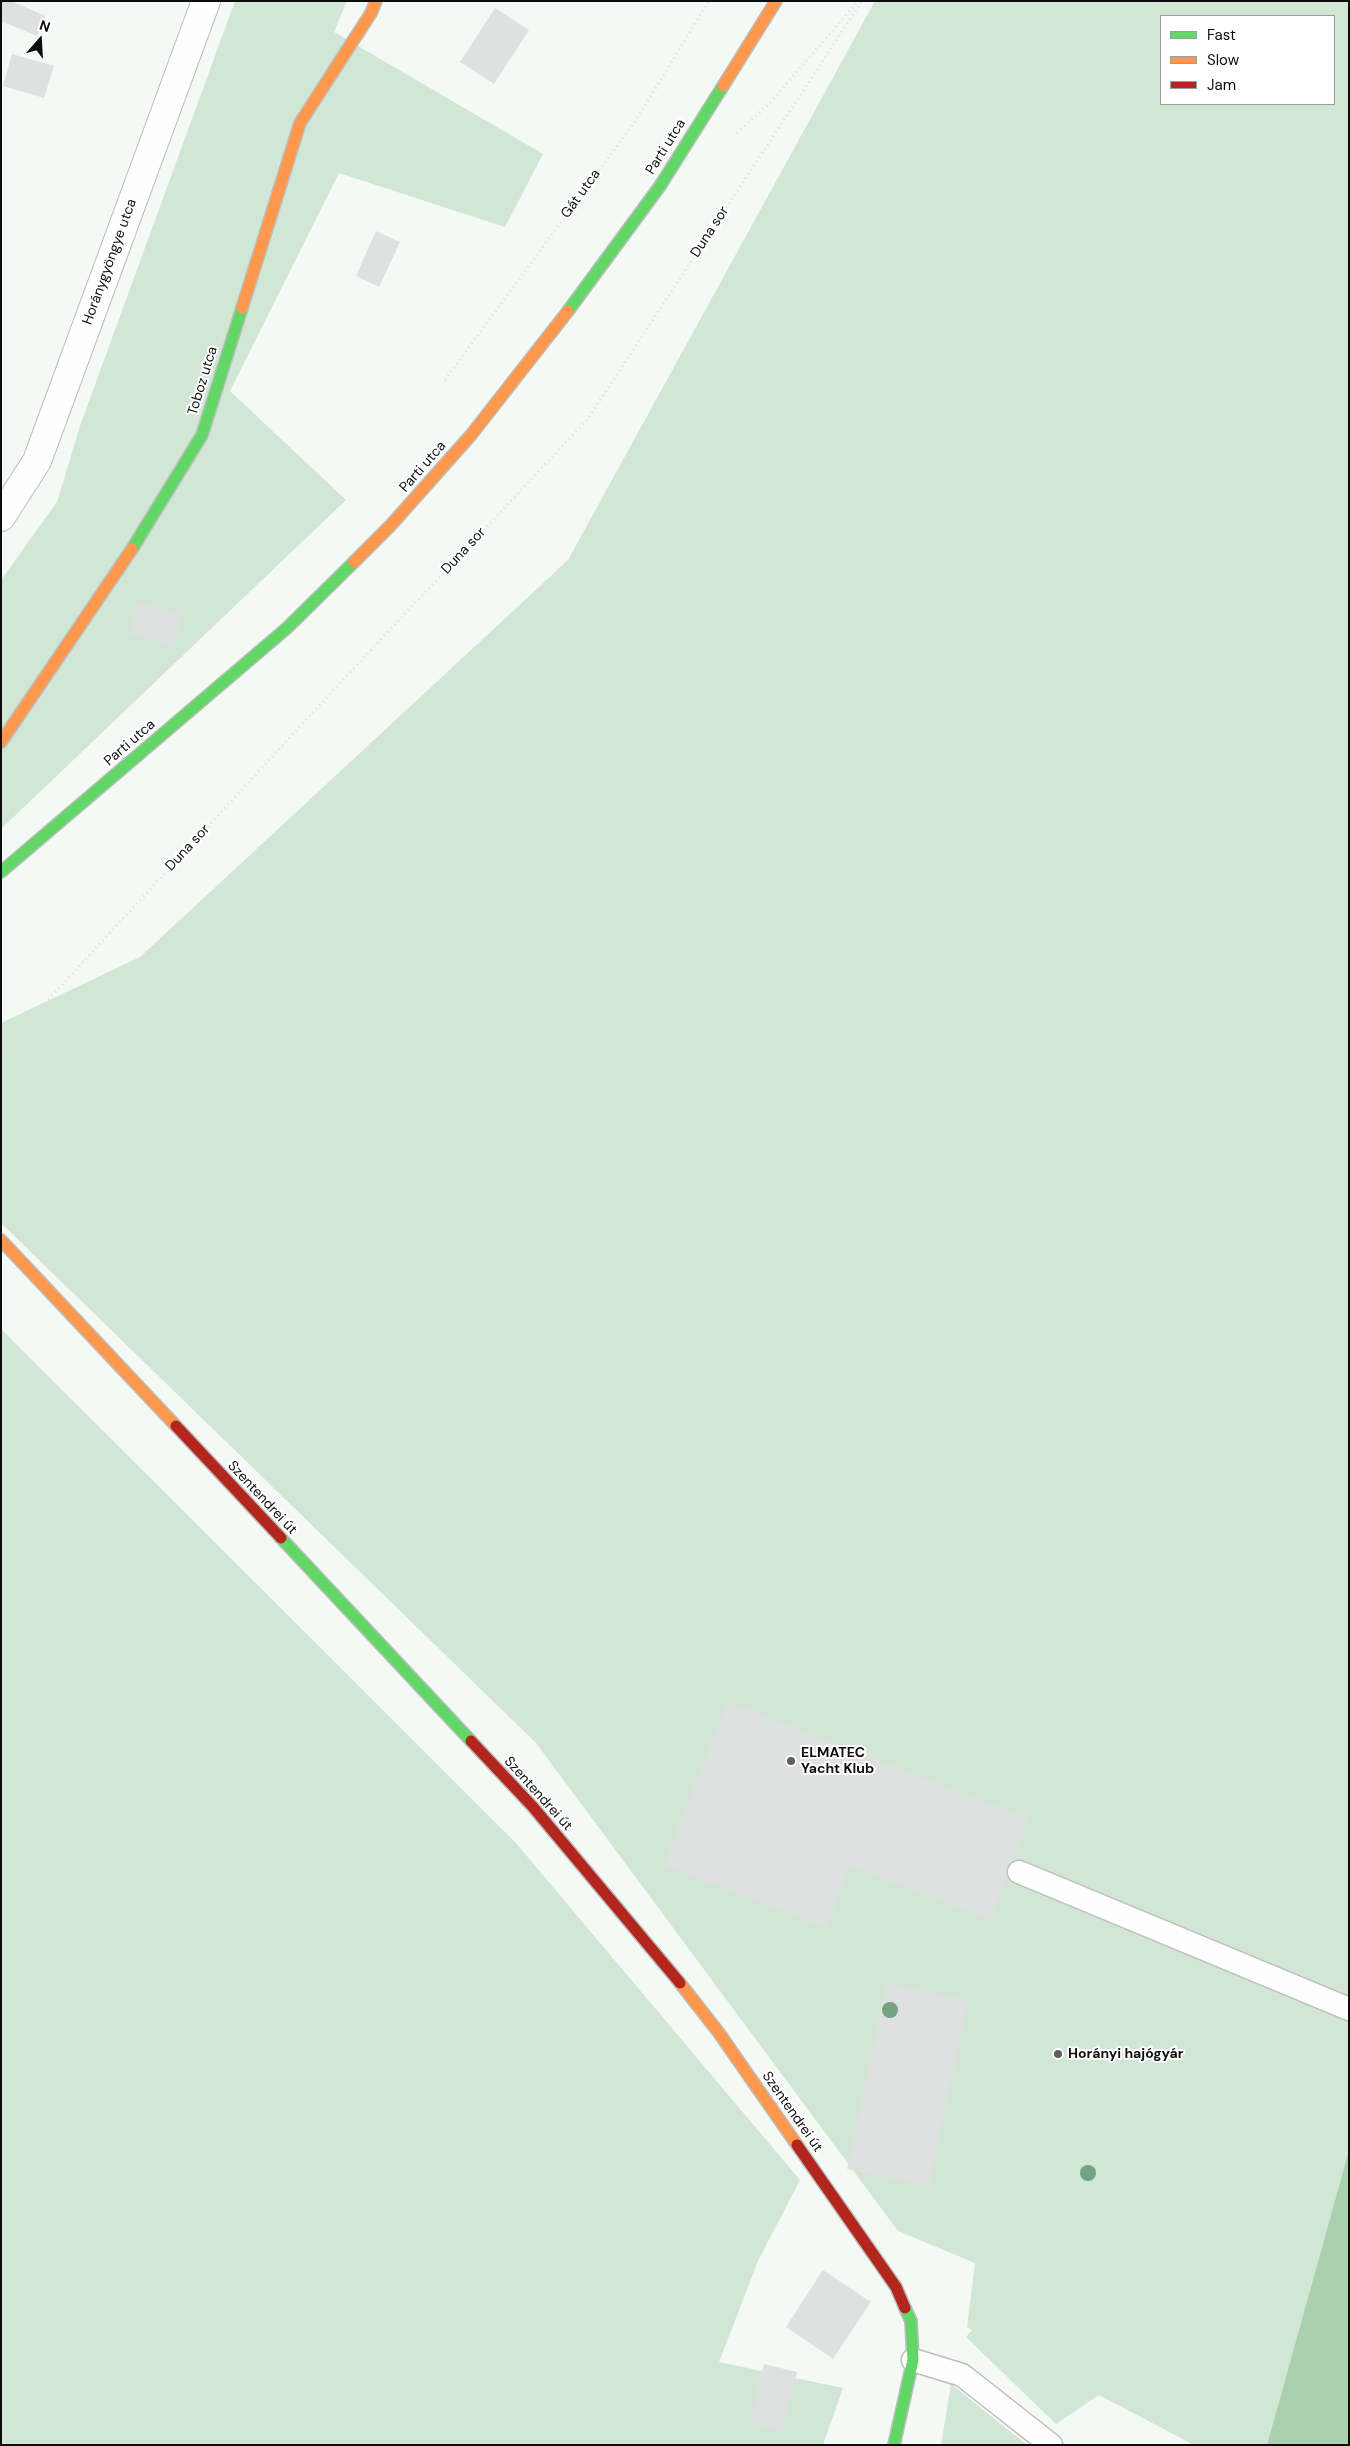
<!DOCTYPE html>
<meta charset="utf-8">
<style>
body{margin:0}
#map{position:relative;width:1350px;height:2446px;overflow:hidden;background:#f5f9f5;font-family:"DM Sans",sans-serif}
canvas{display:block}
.frame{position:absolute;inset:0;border:2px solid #0b0e0c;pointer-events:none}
.legend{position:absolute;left:1160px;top:15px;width:175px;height:90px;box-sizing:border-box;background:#fff;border:1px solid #9d9f9e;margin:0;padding:6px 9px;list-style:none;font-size:15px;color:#0b0e0c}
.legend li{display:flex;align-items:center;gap:10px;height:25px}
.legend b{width:25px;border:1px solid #9d9f9e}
.north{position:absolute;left:15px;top:15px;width:50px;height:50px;-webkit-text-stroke:4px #fff;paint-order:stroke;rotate:19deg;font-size:14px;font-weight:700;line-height:20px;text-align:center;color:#0b0e0c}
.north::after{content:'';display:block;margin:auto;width:18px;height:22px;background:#0b0e0c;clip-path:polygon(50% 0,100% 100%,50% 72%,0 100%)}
</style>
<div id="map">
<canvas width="1350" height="2446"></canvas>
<div class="frame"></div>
<ul class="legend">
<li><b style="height:6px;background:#63d668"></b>Fast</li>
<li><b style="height:6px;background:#ff974d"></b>Slow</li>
<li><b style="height:6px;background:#b3261e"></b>Jam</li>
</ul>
<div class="north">N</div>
</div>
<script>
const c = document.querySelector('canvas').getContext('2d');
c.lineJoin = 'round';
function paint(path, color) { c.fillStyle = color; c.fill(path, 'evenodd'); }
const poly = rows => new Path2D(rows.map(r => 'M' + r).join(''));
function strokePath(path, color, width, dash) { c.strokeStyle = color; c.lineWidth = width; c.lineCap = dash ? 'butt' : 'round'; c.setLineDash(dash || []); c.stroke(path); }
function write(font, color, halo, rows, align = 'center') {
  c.font = font + ' "DM Sans",sans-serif'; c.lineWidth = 4; c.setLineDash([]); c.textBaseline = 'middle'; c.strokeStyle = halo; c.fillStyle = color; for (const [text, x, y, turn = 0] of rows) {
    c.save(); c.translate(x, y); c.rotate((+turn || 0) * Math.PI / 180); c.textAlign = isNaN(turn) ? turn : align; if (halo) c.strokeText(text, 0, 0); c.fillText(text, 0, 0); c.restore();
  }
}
paint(poly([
 [235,1,347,1,334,32,543,154,505,227,339,173,230,391,346,500,1,829,1,580,57,502,81,423],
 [875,1,1349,1,1349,2150,1276,2413,1303,2445,1194,2445,1099,2395,1056,2424,966,2337,972,2330,967,2327,975,2263,898,2231,536,1743,1,1223,1,1023,140,957,568,560],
 [1161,16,1334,16,1334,104,1161,104],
 [1,1329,515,1842,800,2180,758,2261,719,2362,843,2388,823,2445,1,2445],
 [951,2384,1027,2445,941,2445]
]), '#d2e6d5');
paint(poly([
 [1349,2150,1349,2445,1267,2445]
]), '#aad0ae');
paint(poly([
 [1,1,11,1,46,16,37,36,1,21],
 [495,8,529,30,494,84,460,62],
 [12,54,54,66,44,98,3,86],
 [376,231,400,242,379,287,356,276],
 [139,602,183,615,173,647,129,633],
 [727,1702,1029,1819,991,1920,850,1866,826,1928,664,1865],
 [887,1983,968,2001,929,2186,847,2169],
 [823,2270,871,2302,833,2359,786,2327],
 [764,2364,797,2372,782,2431,750,2423]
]), '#dfe1e0');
const lane = poly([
 [1019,1872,1349,2009],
 [913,2360,962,2375,1051,2445]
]);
const street = poly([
 [1,517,37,461,206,1]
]);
const fast = poly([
 [568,311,660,186,723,86],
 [132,549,202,435,242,308],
 [1,872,287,628,354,562],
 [281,1538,471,1741],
 [894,2445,913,2360,911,2321,905,2308]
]);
const slow = poly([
 [723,86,776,1],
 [242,308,300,123,371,13,376,1],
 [354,562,391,525,471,435,568,311],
 [1,742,132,549],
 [1,1240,176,1426],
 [680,1983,719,2033,797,2145]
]);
const jam = poly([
 [176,1426,281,1538],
 [471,1741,533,1807,680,1983],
 [797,2145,896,2287,905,2308]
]);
strokePath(lane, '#bbbfbc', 25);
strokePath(street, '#bbbfbc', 30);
strokePath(fast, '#bbbfbc', 14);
strokePath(slow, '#bbbfbc', 14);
strokePath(jam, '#bbbfbc', 14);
strokePath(poly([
 [737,133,770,103,858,1],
 [445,380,636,120,709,1],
 [1308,387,1349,379],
 [1,1051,340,683,587,420,862,1],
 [892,1272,1349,1489],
 [936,1293,1302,750,1338,381],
 [989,2086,1070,2087,1165,2059,1209,2041,1263,2041,1325,2073,1349,2081]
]), '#dee0de', 3, [1, 4]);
strokePath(lane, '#fefefe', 22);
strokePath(street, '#fefefe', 28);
strokePath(fast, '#63d668', 11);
strokePath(slow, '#ff974d', 11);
strokePath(jam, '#b3261e', 11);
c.fillStyle = '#72a281';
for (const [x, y] of [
 [890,2010],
 [1088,2173]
]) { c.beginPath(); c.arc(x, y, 8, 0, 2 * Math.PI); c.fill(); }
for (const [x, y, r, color] of [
 [791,1761,5,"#5d605e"],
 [1058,2054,5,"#5d605e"]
]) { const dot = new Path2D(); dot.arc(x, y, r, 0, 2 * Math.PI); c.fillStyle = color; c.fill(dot); strokePath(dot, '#fff', 2); }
write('14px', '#0b0e0c', '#fff', [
 ["Parti utca",666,147,-58],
 ["Gát utca",581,194,-54],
 ["Duna sor",710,232,-57],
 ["Horánygyöngye utca",110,262,-70],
 ["Toboz utca",203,381,-73],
 ["Parti utca",423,467,-49],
 ["Duna sor",464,551,-47],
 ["Parti utca",130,743,-41],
 ["Duna sor",188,848,-47],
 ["Szentendrei út",262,1498,47],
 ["Szentendrei út",538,1794,48],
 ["Szentendrei út",792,2112,55]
]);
write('bold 14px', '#0b0e0c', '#fff', [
 ["ELMATEC",801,1753],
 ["Yacht Klub",801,1769],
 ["Horányi hajógyár",1068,2054]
], 'left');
</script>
